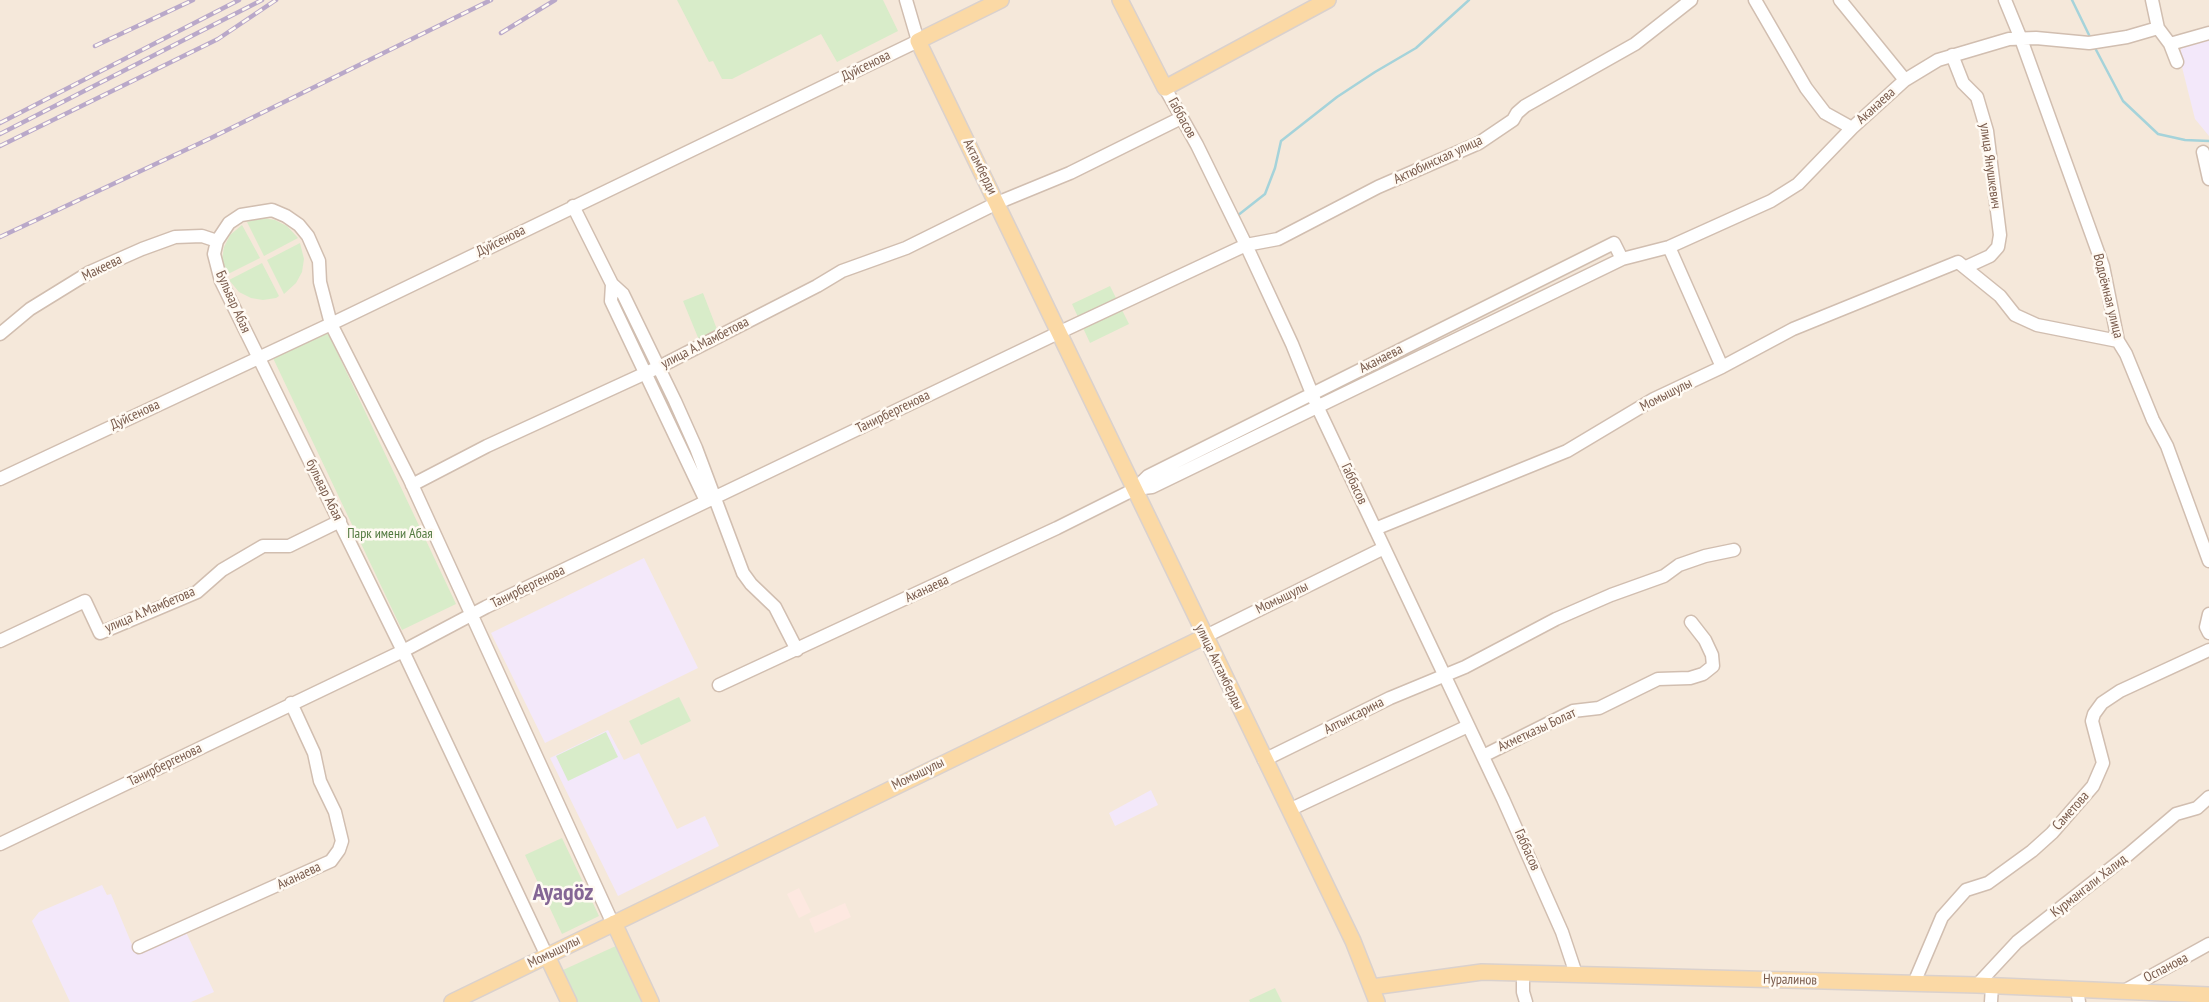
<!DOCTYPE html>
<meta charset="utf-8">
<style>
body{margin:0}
canvas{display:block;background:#fdf6ec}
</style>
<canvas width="2209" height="1002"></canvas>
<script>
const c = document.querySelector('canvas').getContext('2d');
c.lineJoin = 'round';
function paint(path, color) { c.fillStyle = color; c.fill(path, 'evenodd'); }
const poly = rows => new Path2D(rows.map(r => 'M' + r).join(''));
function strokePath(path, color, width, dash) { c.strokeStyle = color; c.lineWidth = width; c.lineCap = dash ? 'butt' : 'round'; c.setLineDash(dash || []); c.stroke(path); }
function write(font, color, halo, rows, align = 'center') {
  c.font = font + ' "PT Sans Narrow",sans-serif'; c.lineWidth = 5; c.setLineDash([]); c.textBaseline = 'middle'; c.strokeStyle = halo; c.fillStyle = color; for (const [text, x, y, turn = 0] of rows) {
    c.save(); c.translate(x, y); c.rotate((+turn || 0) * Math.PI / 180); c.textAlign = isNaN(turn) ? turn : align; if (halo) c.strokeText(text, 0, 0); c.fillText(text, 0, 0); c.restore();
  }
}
paint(poly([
 [0,0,2209,0,2209,1002,0,1002]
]), '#f5e8da');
paint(poly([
 [799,888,811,912,799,918,787,894],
 [845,903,851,917,815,933,809,919]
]), '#fde8e0');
paint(poly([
 [2209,36,2209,136,2195,119,2181,63,2181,44],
 [644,558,698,668,545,743,491,633],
 [608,730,624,760,639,753,677,829,705,816,719,846,618,896,550,758],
 [1151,790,1158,805,1115,826,1109,813],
 [102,885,107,895,111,894,135,952,185,930,214,992,191,1002,70,1002,32,921,39,912]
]), '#f3e8fa');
paint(poly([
 [677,0,883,0,898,31,837,62,821,34,732,79,722,79,713,61,709,62],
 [263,218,275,220,287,226,298,238,264,256,247,222],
 [242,225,260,258,226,275,222,259,224,247,230,235],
 [300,243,304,259,302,272,296,283,284,294,267,260],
 [262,263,279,296,276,298,263,300,251,298,239,292,229,280],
 [1110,286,1129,324,1090,343,1072,304],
 [703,293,718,332,699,340,683,301],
 [328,333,456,604,402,630,273,358],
 [679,697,691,721,641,745,629,721],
 [606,732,618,757,568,781,556,756],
 [562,838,599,916,562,934,525,855],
 [618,945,645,1002,578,1002,563,970],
 [1275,988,1282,1002,1250,1002,1249,1000]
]), '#d8ecc9');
strokePath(poly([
 [2072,0,2091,39],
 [2094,46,2123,101,2158,134,2185,140,2209,141],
 [1237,216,1265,194,1275,168,1281,141,1337,97,1375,72,1416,48,1469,0]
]), '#a5d3da', 2.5);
const minor = poly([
 [1755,0,1806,88,1825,113,1852,128],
 [1840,0,1905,80],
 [2005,0,2021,39,2103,266,2118,341,2126,354,2153,420,2167,446,2209,561],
 [2152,0,2158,28,2170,44,2177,62],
 [2170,44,2209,33],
 [1952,55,1963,83,1977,97,1987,131,2000,235,1998,247,1990,256,1966,267],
 [1165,88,1197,145,1246,245,1292,344,1317,406,1503,799,1562,932,1576,974],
 [2203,152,2209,179],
 [573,206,612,284,623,294,675,401,696,448,743,573,751,584,775,607,797,650],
 [1669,247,1722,367],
 [612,284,611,301,706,501],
 [0,334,30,309,90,272,142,249,175,237,202,236,217,241],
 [0,479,331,324,918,41,906,0],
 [412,485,487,446,659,367,817,286,842,271,906,248,997,203,1070,173,1181,118],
 [1135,489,1152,487,1622,259,1669,247,1771,201,1798,184,1852,128,1905,80,1938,60,2009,39,2036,38,2089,43,2127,37,2158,28],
 [1375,529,1567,451,1654,399,1722,367,1793,329,1958,262,2000,296,2015,315,2037,325,2118,341],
 [2209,614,2206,627,2209,633],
 [1204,637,1384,548],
 [0,641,85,601,100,633,197,592,222,570,263,546,289,546,340,521],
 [719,685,1057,528,1135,489,1148,476,1614,243,1622,259],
 [1483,756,1573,711,1599,708,1658,679,1690,678,1703,674,1713,666,1712,655,1705,640,1691,622],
 [1264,760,1390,698,1465,667,1556,619,1611,595,1664,576,1679,565,1705,556,1734,550],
 [1289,810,1468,726],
 [0,844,403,651,486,607,1058,333,1246,245,1278,239,1378,187,1479,143,1513,120,1517,113,1525,106,1635,44,1691,0],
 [139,947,331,861,339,850,342,841,335,812,320,781,314,753,291,703],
 [547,956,403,651,221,281,214,254,217,241,229,223,241,215,272,210,286,216,299,225,308,236,319,261,320,282,331,324,409,478,613,924],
 [1523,973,1523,992,1526,1002],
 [1914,983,1942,917,1966,890,1988,883,2032,851,2052,833,2093,786,2103,763,2092,721,2094,714,2102,703,2120,691,2209,650],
 [1977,985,2017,942,2129,854,2176,814,2197,808,2209,797],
 [2077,990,2079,1002],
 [2124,991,2209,944],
 [1991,1002,1992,986]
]);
const major = poly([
 [1001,0,918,41,1353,941,1377,1002],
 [1120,0,1165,88,1328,0],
 [614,923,651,1002],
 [547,956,569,1002],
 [1372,987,1482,972,1977,985,2209,995],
 [452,1002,1204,637]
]);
strokePath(minor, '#d1beb0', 15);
strokePath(major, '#dad1cd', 18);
strokePath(minor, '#fff', 12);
strokePath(major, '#fbd9a5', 15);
const rail = poly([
 [501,33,555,0],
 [95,46,193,0],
 [0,123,239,0],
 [0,134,262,0],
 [0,146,218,39,276,0],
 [0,237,211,138,491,0]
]);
strokePath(rail, '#b9a8c9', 4.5);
strokePath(rail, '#fffaf3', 2.5, [8]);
write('14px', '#7a5c4d', '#fffaf3', [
 ["Дуйсенова",866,66,-26],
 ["Аканаева",1876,106,-42],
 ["Габбасов",1182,118,61],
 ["Актюбинская улица",1438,160,-25],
 ["улица Янушкевич",1990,166,82],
 ["Актамберди",980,167,64],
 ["Дуйсенова",501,241,-26],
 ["Макеева",102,268,-26],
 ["Водоёмная улица",2108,296,76],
 ["Бульвар Абая",233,302,66],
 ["улица А.Мамбетова",705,343,-27],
 ["Аканаева",1381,359,-27],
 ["Момышулы",1666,395,-27],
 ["Танирбергенова",893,412,-26],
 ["Дуйсенова",135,415,-25],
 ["Габбасов",1354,484,65],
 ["бульвар Абая",324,490,64],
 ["Танирбергенова",528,587,-26],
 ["Аканаева",927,589,-25],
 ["Момышулы",1282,598,-26],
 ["улица А.Мамбетова",150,610,-23],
 ["улица Актамберды",1219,667,64],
 ["Алтынсарина",1354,716,-27],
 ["Ахметказы Болат",1537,730,-25],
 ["Танирбергенова",165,765,-26],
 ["Момышулы",918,774,-26],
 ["Саметова",2071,811,-48],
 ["Габбасов",1527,850,66],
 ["Аканаева",299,876,-25],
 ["Курмангали Халид",2089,886,-38],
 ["Момышулы",554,952,-26],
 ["Оспанова",2166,968,-27],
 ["Нуралинов",1790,980,1]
]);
write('14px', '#537a41', '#fffaf3', [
 ["Парк имени Абая",390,534]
]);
write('bold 24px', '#846695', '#fffaf3', [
 ["Ayagöz",563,893]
]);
</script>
